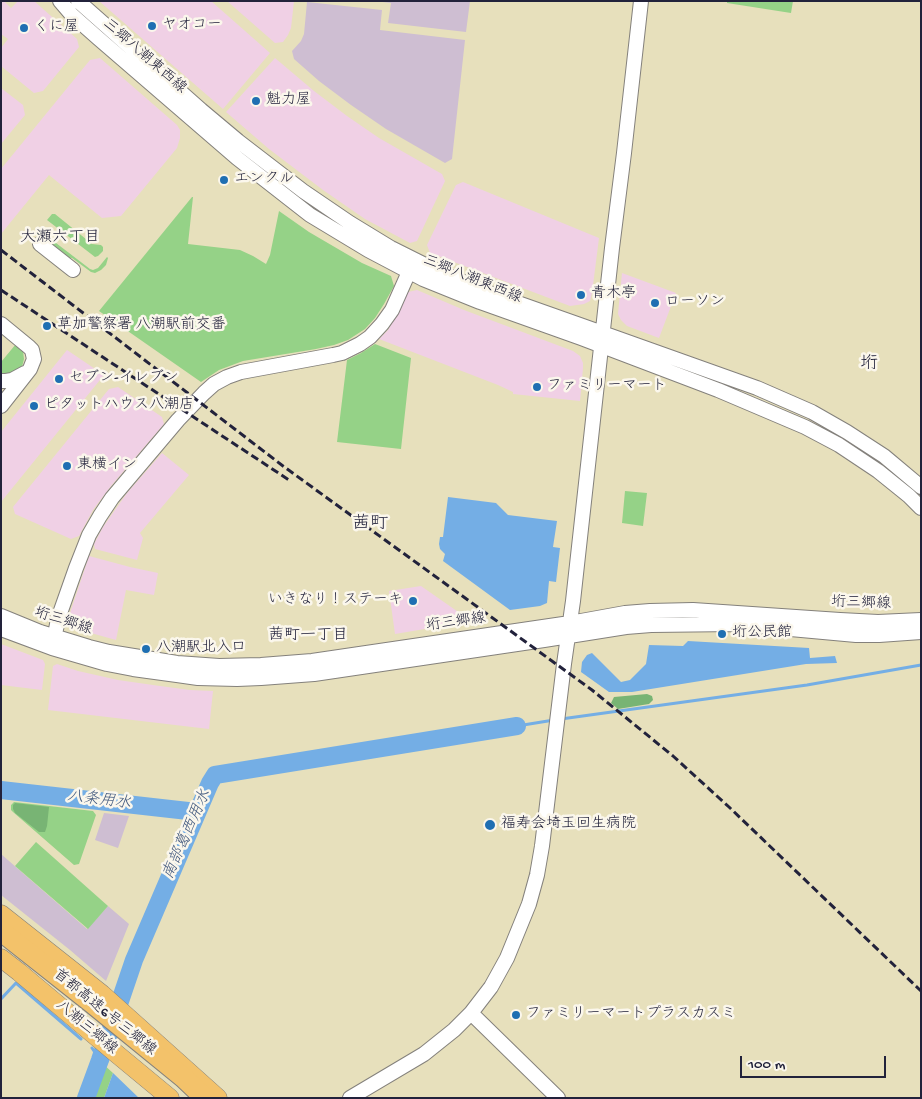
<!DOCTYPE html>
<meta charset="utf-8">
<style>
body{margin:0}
#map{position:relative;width:922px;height:1099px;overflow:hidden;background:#e7e0bc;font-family:"Gochi Hand",sans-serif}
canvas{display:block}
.frame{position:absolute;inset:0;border:2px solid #22223b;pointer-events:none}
.scale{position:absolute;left:740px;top:1056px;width:146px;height:22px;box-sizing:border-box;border:2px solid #22223b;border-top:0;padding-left:6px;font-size:15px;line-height:18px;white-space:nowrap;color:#22223b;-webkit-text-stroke:4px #fbf7ec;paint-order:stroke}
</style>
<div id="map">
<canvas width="922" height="1099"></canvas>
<div class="frame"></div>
<div class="scale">100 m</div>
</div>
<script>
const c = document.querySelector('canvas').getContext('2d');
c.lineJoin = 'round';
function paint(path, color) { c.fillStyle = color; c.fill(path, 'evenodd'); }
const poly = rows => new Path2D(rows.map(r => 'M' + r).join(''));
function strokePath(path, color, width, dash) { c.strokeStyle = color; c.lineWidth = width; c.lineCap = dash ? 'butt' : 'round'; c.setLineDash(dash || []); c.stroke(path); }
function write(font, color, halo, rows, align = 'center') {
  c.font = font + ' "Gochi Hand","Klee One",sans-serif'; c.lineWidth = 5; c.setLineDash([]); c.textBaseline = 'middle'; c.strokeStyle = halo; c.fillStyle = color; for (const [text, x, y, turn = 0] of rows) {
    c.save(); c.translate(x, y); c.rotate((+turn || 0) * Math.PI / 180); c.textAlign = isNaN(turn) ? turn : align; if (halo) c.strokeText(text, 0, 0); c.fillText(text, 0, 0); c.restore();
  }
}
paint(poly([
 [1,1,4,1,11,8,18,1,34,1,77,39,79,47,43,91,34,93,1,66,1,48,8,39,1,34],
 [99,1,211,1,270,53,223,109],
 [227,1,294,1,291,28,288,35,283,42,275,43],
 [100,58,177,125,180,130,180,138,177,148,121,216,102,218,49,175,1,234,1,169,90,60],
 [275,58,314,91,347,116,379,138,442,174,445,181,417,241,410,243,365,219,323,190,269,149,226,112],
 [1,88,23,105,25,115,1,144],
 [463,182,599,238,592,293,590,301,584,304,570,306,430,253,427,245,456,185],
 [622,273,676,293,659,338,627,326,621,320,618,314],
 [417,290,464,310,573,351,580,356,583,363,583,368,580,401,513,394,513,392,498,385,379,339,388,330,397,315,408,292],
 [67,350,104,375,1,502,1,432],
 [118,387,162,417,164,424,111,486,93,510,79,536,71,539,15,514,13,507,109,389],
 [162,453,189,475,140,533,143,538,137,560,95,549,94,544,103,527,127,493],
 [89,556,130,567,158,573,154,595,126,590,116,640,73,628,68,619],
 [421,586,464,616,466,622,395,634,389,591],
 [1,644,43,660,45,664,42,690,1,685],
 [57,664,78,671,118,680,160,686,190,690,213,691,209,729,48,710,53,666]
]), '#f0d0e5');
paint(poly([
 [374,1,470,1,466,32,388,23,391,3],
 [307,2,382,10,380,30,465,40,452,159,445,163,386,129,351,105,319,81,294,59,292,51,301,41,304,34],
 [104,813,129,816,118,848,95,840],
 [1,854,87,929,108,906,129,924,106,981,70,950,1,895]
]), '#cebed2');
paint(poly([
 [727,1,793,1,791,13,727,3],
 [192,197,193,197,188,244,240,250,253,256,266,264,270,255,279,211,309,232,362,263,391,276,394,286,384,304,375,318,365,329,348,340,334,345,316,349,243,361,219,370,201,382,99,311],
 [52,214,55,214,92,244,101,245,103,247,103,251,98,256,95,257,47,220],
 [39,230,90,269,93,270,98,268,107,257,108,258,106,265,101,270,95,273,91,272,72,258,65,257,38,236,37,232],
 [16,344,21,348,23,351,24,359,22,367,16,374,1,376,1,362],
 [375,344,411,358,401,449,337,442,347,360,361,353],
 [625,491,647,493,643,526,622,523],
 [14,802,93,811,96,815,79,864,74,865,13,812,11,810,11,805],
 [36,842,108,906,88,929,15,866],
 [103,1064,113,1073,104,1098,91,1098]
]), '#95d287');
paint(poly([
 [647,694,652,696,653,700,649,704,618,709,611,703,614,697],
 [15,803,49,807,47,826,45,832,39,832,15,813,13,809,13,805]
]), '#78b474');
paint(poly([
 [448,497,496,503,508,515,557,521,553,547,560,548,556,582,549,581,547,603,540,606,510,610,443,561,445,554,440,549,439,544,440,537,443,537],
 [688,641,809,648,810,658,835,656,837,663,806,664,632,692,609,692,581,672,582,662,587,655,592,653,621,682,630,680,646,664,649,645,683,646],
 [113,1073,139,1098,104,1098]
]), '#74aee5');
strokePath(poly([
 [561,719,807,685,921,665],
 [517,726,554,720],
 [1,999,16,983,81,1039],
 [92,1048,100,1060]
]), '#74aee5', 3);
strokePath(poly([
 [1,790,197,812],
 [86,1098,100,1060,134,960,210,783,215,775,517,726]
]), '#74aee5', 18);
const minor = poly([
 [60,1,72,15,98,38,237,158,310,215,368,250,423,279,480,302,581,338,718,390,805,427,839,445,878,471,909,496,921,508],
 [78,1,201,110,238,141,303,191,350,223,391,248,429,267,484,291,583,326,757,388,812,412,847,432,884,456,921,487],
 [40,244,73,270],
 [1,324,29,347,32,350,34,359,30,369,1,406],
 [1,381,6,381,12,380,25,373],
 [1,616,40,632,89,647,109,652,177,663,219,666,261,665,312,661,570,623,625,613,650,611,693,610,840,620,878,622,921,620],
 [1,629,52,648,107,664,133,669,177,675,198,678,237,679,261,678,314,674,544,640,626,627,651,625,736,624,856,635,879,635,921,632],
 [53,645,58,619,76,568,89,535,100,516,112,498,178,420,204,393,214,384,227,377,241,372,333,355,342,353,360,344,370,337,382,324,392,310,412,265],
 [471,1013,558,1098],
 [350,1098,424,1054,454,1030,471,1013,491,987,507,958,529,904,537,875,542,846,564,664,573,601,612,248,624,153,641,1]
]);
const major = poly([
 [1,914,102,994,218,1098],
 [1,958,19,972,118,1055,170,1098]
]);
const highway = poly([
 [1,931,92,1003,184,1078,205,1098]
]);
strokePath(minor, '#84817c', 16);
strokePath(major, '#84817c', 19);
strokePath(highway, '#84817c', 22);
strokePath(minor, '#fff', 14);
strokePath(major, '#f3c26a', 18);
strokePath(highway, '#f3c26a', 20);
strokePath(poly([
 [1,250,283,466,592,690,673,756,729,807,921,991],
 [1,290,289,480]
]), '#22223b', 3, [8, 4]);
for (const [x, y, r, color] of [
 [152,26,5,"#1f6fb2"],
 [24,28,5,"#1f6fb2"],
 [256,101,5,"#1f6fb2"],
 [224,180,5,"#1f6fb2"],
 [581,295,5,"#1f6fb2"],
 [655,303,5,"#1f6fb2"],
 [47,326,5,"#1f6fb2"],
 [59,379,5,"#1f6fb2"],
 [537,387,5,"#1f6fb2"],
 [34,406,5,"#1f6fb2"],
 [67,466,5,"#1f6fb2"],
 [413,601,5,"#1f6fb2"],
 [722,634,5,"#1f6fb2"],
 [146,649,5,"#1f6fb2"],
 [490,825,6,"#1f6fb2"],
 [516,1015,5,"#1f6fb2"]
]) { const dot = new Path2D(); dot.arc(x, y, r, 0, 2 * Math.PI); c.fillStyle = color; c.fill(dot); strokePath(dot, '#fbf7ec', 2); }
write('15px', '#22223b', '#fbf7ec', [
 ["ヤオコー",162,26],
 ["くに屋",34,28],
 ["魁力屋",266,101],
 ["エンクル",234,180],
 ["青木亭",591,295],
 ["ローソン",665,303],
 ["草加警察署 八潮駅前交番",57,326],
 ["セブン-イレブン",69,379],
 ["ファミリーマート",547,387],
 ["ピタットハウス八潮店",44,406],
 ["東横イン",77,466],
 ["いきなり！ステーキ",403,601,"right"],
 ["垳公民館",732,634],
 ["八潮駅北入口",156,649],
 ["福寿会埼玉回生病院",501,825],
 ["ファミリーマートプラスカスミ",526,1015]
], 'left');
write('15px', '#22223b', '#fbf7ec', [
 ["三郷八潮東西線",144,57,41],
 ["三郷八潮東西線",472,280,22],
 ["垳三郷線",861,604,2],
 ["垳三郷線",63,622,18],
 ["垳三郷線",456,623,-8],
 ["首都高速6号三郷線",104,1013,39],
 ["八潮三郷線",86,1028,40]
]);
write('16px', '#22223b', '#fbf7ec', [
 ["大瀬六丁目",60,239],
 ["茜町一丁目",308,637]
]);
write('italic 16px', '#435a7f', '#fbf7ec', [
 ["八条用水",99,801,7],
 ["南部葛西用水",188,835,-66]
]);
write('18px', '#22223b', '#fbf7ec', [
 ["垳",869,365],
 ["茜町",370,525]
]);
</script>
